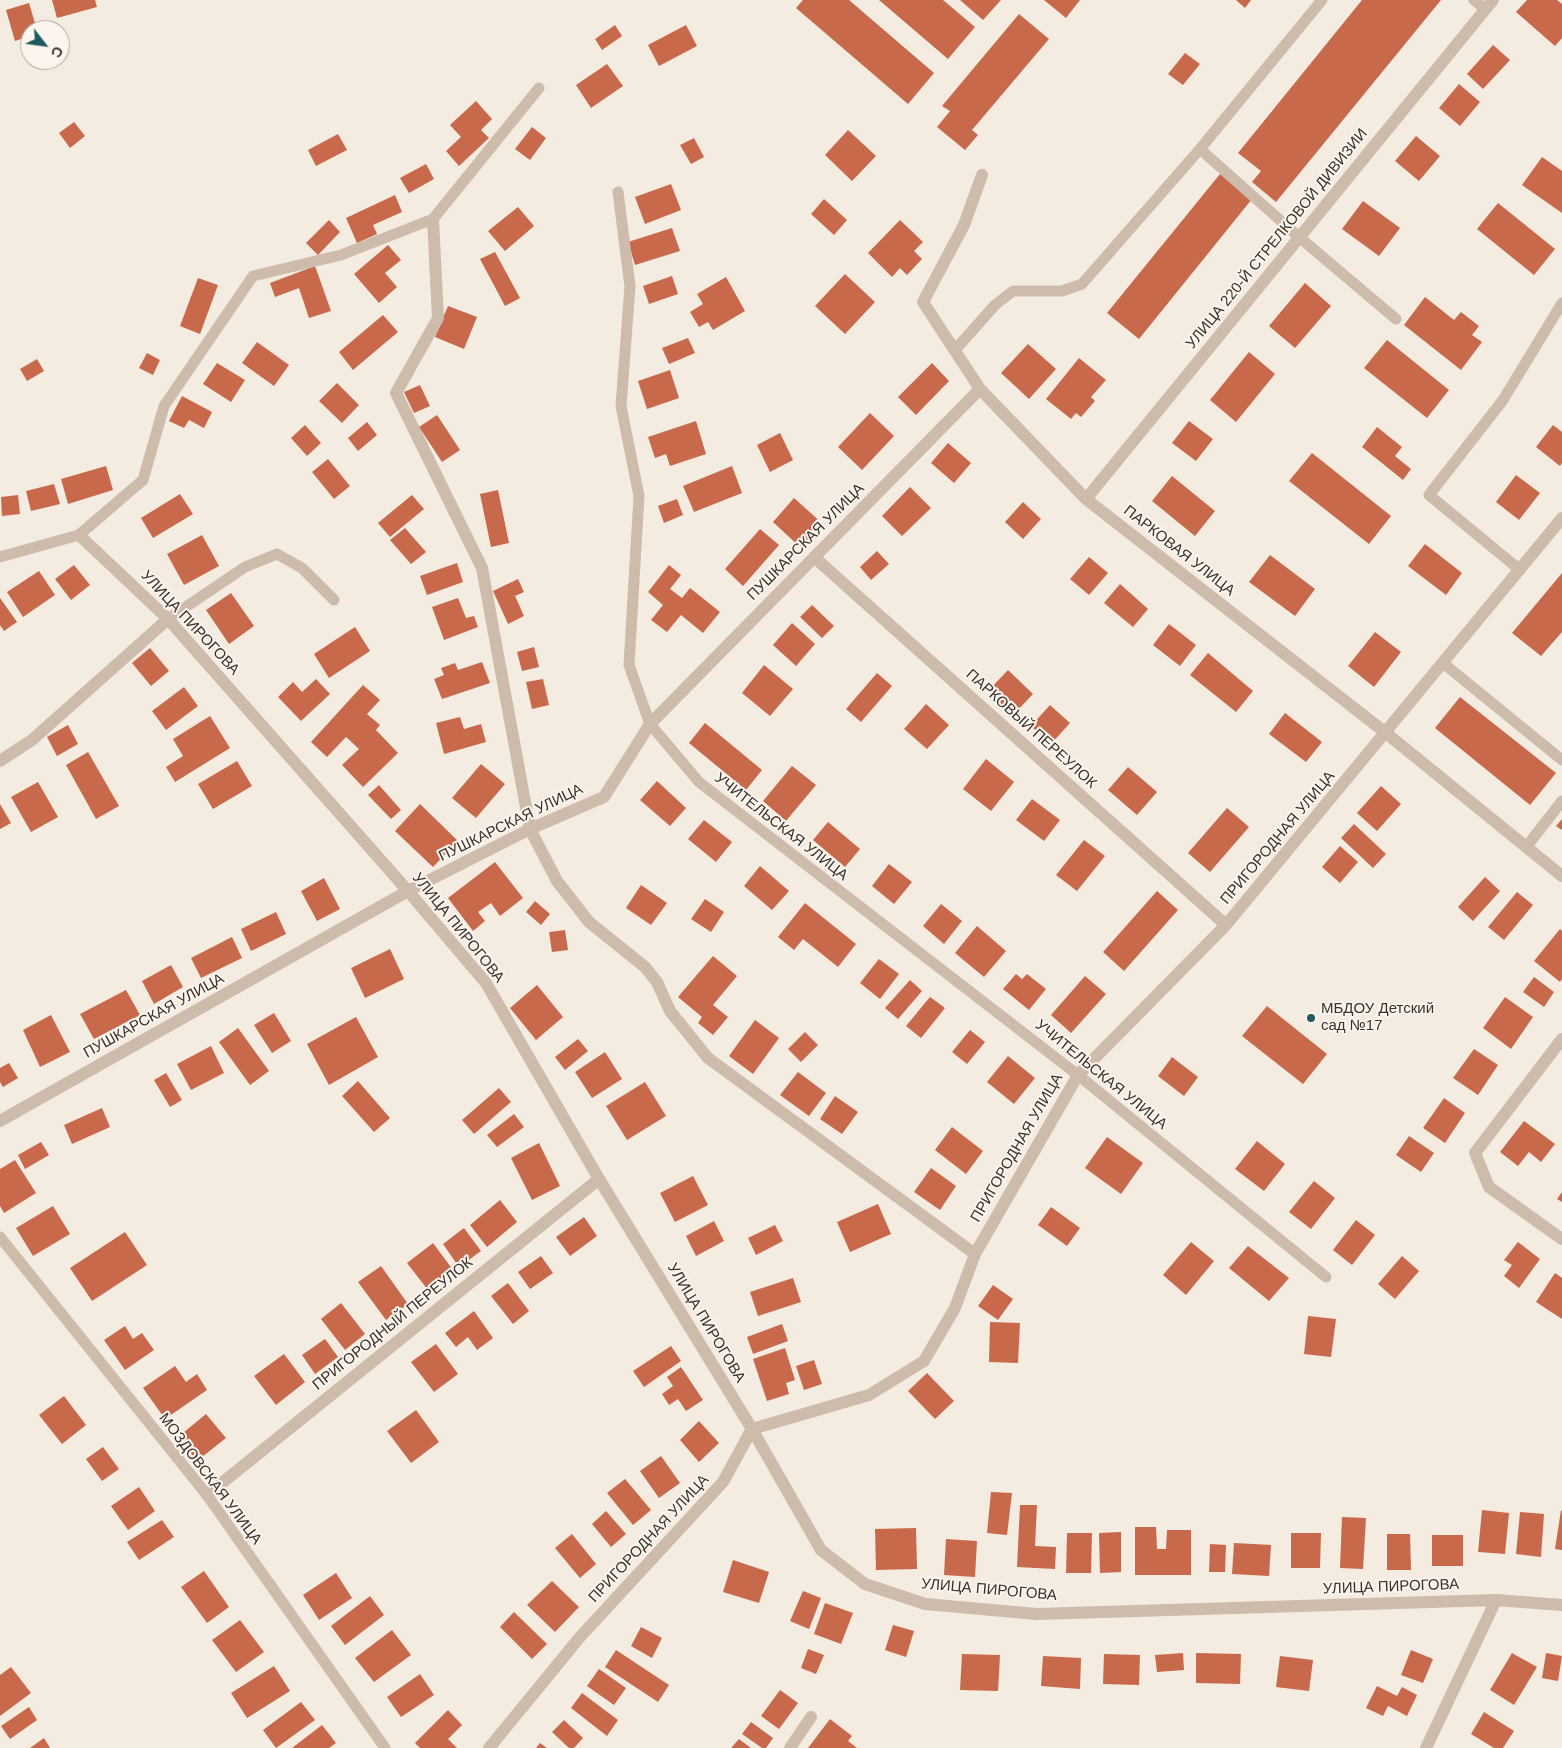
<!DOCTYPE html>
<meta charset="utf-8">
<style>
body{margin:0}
#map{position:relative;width:1562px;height:1748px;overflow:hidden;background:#f4ebe1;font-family:Arial,sans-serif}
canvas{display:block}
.north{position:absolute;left:20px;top:20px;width:50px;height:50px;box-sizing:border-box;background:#fbf5ee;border:1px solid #aea6a0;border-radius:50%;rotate:120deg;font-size:14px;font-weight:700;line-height:20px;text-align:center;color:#3b302b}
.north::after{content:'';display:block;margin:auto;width:18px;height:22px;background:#1f5a5e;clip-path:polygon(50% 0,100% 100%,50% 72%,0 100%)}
</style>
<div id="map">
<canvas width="1562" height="1748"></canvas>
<div class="north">С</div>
</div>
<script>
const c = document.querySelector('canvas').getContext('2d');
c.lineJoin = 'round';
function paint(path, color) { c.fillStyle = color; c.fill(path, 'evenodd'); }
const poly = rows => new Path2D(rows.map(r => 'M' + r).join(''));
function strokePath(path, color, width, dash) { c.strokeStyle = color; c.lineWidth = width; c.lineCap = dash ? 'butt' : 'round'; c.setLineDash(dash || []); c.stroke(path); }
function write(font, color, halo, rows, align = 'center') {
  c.font = font + ' Arial,sans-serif'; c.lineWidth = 4; c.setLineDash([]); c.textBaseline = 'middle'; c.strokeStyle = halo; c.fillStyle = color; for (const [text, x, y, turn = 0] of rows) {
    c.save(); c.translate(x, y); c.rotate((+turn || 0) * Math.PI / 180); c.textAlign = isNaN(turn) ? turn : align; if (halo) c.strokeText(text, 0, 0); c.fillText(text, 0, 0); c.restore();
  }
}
paint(poly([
 [52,0,95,0,97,7,57,18],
 [803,0,849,0,934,73,908,104,796,8],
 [879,0,943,0,975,27,948,59],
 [960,0,1001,0,983,20],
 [1044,0,1080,0,1066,18],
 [1236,0,1251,0,1245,8],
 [1362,0,1441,0,1276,202,1252,182,1261,171,1238,153],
 [1527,0,1557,0,1562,4,1562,38,1555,46,1516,12],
 [29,3,37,30,30,30,30,36,15,41,6,10],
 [1019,14,1049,39,972,130,978,135,965,150,937,127,950,111,942,106],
 [615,25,622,36,602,50,595,39],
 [686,25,697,46,659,66,648,45],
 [1493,45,1510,60,1483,89,1467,74],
 [1185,53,1200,64,1183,85,1168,74],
 [607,64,623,86,591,108,576,85],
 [1459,84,1480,102,1460,126,1439,108],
 [476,101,492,119,481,130,489,138,459,166,446,151,461,137,450,125],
 [74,122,85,136,70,148,59,133],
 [532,127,546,138,530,160,515,149],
 [848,130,876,156,852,181,825,155],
 [338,134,347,150,316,166,308,150],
 [1416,136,1440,156,1419,181,1395,161],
 [694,138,704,157,691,164,680,145],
 [1542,157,1562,171,1562,213,1522,185],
 [426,164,434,179,409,193,400,178],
 [1220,174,1252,199,1139,339,1107,313],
 [671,184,681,210,645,224,635,197],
 [395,195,402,212,373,225,377,234,357,243,346,218],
 [824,199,847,220,834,235,811,214],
 [1363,201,1400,228,1379,256,1342,229],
 [1498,203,1555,249,1534,275,1477,229],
 [518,207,534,226,505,251,488,231],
 [329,220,340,232,318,255,306,243],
 [900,220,923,242,914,251,922,259,907,275,900,268,892,277,868,253],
 [672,228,680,251,635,265,628,242],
 [388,245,401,260,385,273,397,287,379,303,354,274],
 [495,252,520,298,505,306,480,259],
 [315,266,331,311,309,318,299,288,275,297,270,283],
 [845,274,875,302,845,334,815,306],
 [672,276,678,294,649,304,643,286],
 [726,277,745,311,713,330,708,322,699,327,690,312,703,304,697,294],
 [198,278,218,285,200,334,180,326],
 [1305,283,1331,306,1295,348,1269,326],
 [1425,297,1454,320,1461,312,1479,326,1472,335,1482,342,1461,370,1404,325],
 [448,306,477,317,464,349,435,337],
 [383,315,398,332,353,370,339,352],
 [688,338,695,353,669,364,662,348],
 [1387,340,1449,390,1427,418,1364,368],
 [257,342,289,365,274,386,242,363],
 [1028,344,1056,369,1029,399,1001,373],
 [1249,352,1275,374,1236,422,1210,400],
 [147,353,160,360,153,375,139,368],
 [1079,358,1106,380,1091,397,1095,401,1081,417,1076,413,1071,419,1046,399],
 [37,359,44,371,27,381,20,369],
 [217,363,245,380,231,402,203,384],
 [932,363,949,381,916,415,898,397],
 [670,370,679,398,647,409,638,381],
 [337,383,359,405,342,423,319,401],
 [420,385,430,406,414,413,404,392],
 [182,396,212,412,204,428,189,420,184,428,169,421],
 [870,413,894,436,862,470,838,447],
 [437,415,460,450,442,462,419,427],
 [696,421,706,454,670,466,666,454,655,458,648,437],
 [1189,421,1213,439,1196,461,1172,443],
 [367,422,377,435,358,451,348,438],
 [305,425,321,443,307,456,291,438],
 [1553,425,1562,432,1562,463,1560,466,1536,447],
 [1377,427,1402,447,1395,456,1411,469,1403,480,1362,447],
 [780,433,793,460,770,472,757,445],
 [948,443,971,463,954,483,931,463],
 [1312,453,1391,516,1369,544,1289,481],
 [328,459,350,486,334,499,312,472],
 [106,466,113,490,68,504,61,479],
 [732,466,742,493,694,512,683,486],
 [1516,475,1540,493,1519,520,1496,502],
 [1172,476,1215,511,1195,536,1152,501],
 [54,484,60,504,31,511,26,491],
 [910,487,931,508,902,536,882,516],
 [498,490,509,543,491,547,480,494],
 [180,494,193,514,153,538,141,518],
 [18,495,20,514,2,516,1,497],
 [412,495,424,509,390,537,378,523],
 [794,498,823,524,801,548,773,522],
 [677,499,683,515,664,523,658,506],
 [1023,502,1041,519,1023,539,1005,522],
 [405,528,426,552,411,564,390,540],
 [760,529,779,545,743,586,725,569],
 [202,535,219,566,184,585,167,554],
 [1425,544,1462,573,1446,595,1408,566],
 [877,551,889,564,871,580,860,567],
 [1270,555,1315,589,1295,616,1249,582],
 [1089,557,1108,573,1089,595,1070,579],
 [457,563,463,582,427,595,420,576],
 [74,565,90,585,71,600,55,579],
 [669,565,681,575,670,589,682,598,690,588,720,612,703,633,681,615,667,632,651,620,663,605,648,592],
 [39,571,55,595,23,617,7,592],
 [1562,573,1562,632,1541,656,1512,633],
 [518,579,524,592,515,596,524,616,508,624,493,591],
 [1120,584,1148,609,1133,627,1104,603],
 [231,593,254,626,229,644,206,610],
 [0,598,17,622,4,631,0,625],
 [458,598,466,618,474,616,478,627,444,640,432,607],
 [812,605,834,626,822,638,800,617],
 [792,623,815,644,796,666,773,645],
 [1169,624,1196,645,1180,666,1153,645],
 [355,627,370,651,329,678,314,654],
 [1375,632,1401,652,1374,687,1348,666],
 [534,647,539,667,522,671,517,652],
 [150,648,169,671,151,686,132,663],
 [1208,653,1253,691,1236,712,1190,675],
 [482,662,490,683,442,699,434,679,444,675,441,668,455,663,458,670],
 [764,665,793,689,770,716,742,693],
 [1008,670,1033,694,1013,715,988,691],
 [877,673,892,686,861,722,846,709],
 [316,679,330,694,301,721,278,697,293,682,302,692],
 [543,679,549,705,532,709,526,682],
 [363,685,380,700,367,714,380,725,376,730,398,753,363,787,342,765,359,749,346,737,327,757,311,742],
 [184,687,198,706,166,730,152,711],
 [1460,697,1556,773,1530,805,1435,728],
 [926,704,949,725,927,749,904,729],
 [1050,705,1070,723,1051,744,1031,726],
 [1285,713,1322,742,1306,762,1269,734],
 [210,716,230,748,175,782,166,767,183,756,173,739],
 [460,717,464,729,481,724,486,742,444,754,436,723],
 [705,723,762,770,746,790,689,743],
 [68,725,78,744,57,756,47,737],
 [88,752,119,806,96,819,66,765],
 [986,759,1014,782,991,811,963,789],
 [237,761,252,786,213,809,198,784],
 [481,764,505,784,476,818,452,798],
 [792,766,816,785,786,821,763,801],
 [1128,767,1157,792,1137,815,1108,790],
 [657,781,686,808,670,826,640,800],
 [38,782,58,817,31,832,11,797],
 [379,785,401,810,391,819,368,795],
 [1381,786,1401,804,1377,831,1357,813],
 [1032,799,1060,820,1044,841,1016,820],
 [0,804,11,823,0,829],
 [420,804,458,841,433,867,395,831],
 [1227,808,1249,827,1210,872,1188,853],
 [1562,819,1562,830,1556,826],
 [704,820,732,842,716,862,688,839],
 [828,822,860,849,845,867,813,840],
 [1354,824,1386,854,1373,868,1341,838],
 [1084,840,1105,856,1077,891,1056,875],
 [1340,846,1358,862,1340,883,1322,867],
 [495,862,523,898,500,916,491,903,478,912,485,921,473,931,448,898],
 [889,864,912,882,894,904,872,886],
 [760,866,789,891,772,910,744,886],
 [1485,877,1500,891,1473,921,1458,907],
 [324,878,340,909,317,921,301,891],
 [641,885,667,903,651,925,626,908],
 [1157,891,1178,910,1124,971,1103,952],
 [1517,892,1533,905,1504,940,1488,927],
 [705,899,724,912,711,932,691,919],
 [535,901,550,914,541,925,526,912],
 [805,903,856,944,838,967,803,939,794,950,778,937],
 [941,904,962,921,944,944,923,926],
 [276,912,286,934,251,951,241,929],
 [977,926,1006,951,984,977,955,953],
 [1560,929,1562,931,1562,979,1560,982,1534,961],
 [565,930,568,950,552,952,549,932],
 [232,937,242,958,201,978,191,958],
 [390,949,404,979,365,998,351,968],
 [713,956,737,976,713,1005,728,1017,713,1035,698,1023,702,1017,678,997],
 [879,959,899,974,880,999,860,983],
 [171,965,183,987,154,1004,142,981],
 [1016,974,1022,979,1027,974,1046,989,1029,1010,1003,989],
 [1085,976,1106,994,1071,1033,1051,1015],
 [1534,977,1554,992,1544,1007,1523,992],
 [910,980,922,991,898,1019,885,1008],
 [537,985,563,1017,536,1040,510,1008],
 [126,990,140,1015,94,1039,80,1014],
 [930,997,945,1008,921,1038,906,1026],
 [1505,997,1533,1017,1511,1049,1483,1028],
 [1267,1006,1327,1054,1303,1084,1242,1036],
 [274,1013,291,1041,272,1053,254,1025],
 [51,1015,70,1052,40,1067,23,1030],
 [356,1017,378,1057,329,1085,307,1044],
 [755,1020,779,1038,753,1074,729,1056],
 [238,1028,269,1071,250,1085,219,1042],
 [970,1030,985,1042,967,1064,952,1052],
 [805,1032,818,1045,801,1062,788,1049],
 [578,1039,588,1051,565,1070,555,1057],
 [211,1046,224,1073,191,1090,177,1064],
 [1474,1049,1498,1065,1478,1095,1453,1078],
 [605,1052,622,1079,592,1098,575,1072],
 [1008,1056,1035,1078,1014,1104,987,1082],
 [1172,1057,1198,1077,1184,1096,1158,1076],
 [9,1063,18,1078,3,1087,0,1082,0,1068],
 [798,1072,826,1093,809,1116,780,1095],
 [166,1073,182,1100,170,1107,154,1080],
 [358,1081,390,1118,374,1132,342,1096],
 [645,1082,666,1116,627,1140,606,1106],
 [499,1088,511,1102,474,1134,462,1120],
 [835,1096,858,1112,842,1134,820,1119],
 [1444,1098,1465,1113,1445,1143,1423,1128],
 [102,1108,110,1127,72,1144,64,1125],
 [514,1114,524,1127,497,1147,487,1135],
 [1524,1121,1555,1144,1541,1162,1529,1152,1518,1166,1500,1152],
 [952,1127,983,1151,966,1174,935,1150],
 [1409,1136,1434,1153,1421,1172,1396,1155],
 [1107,1137,1143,1163,1121,1194,1085,1168],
 [1257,1141,1285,1164,1264,1191,1235,1169],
 [41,1142,49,1155,25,1169,18,1155],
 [539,1143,560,1186,532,1200,511,1158],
 [15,1160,36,1193,4,1213,0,1206,0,1169],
 [931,1168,956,1186,940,1210,914,1192],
 [693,1176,708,1205,675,1222,660,1193],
 [1314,1181,1335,1198,1311,1229,1289,1212],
 [1562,1192,1562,1202,1557,1199],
 [500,1200,517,1222,487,1247,470,1225],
 [878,1204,891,1234,850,1252,837,1222],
 [53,1206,70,1234,33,1256,16,1228],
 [1051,1207,1080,1228,1067,1246,1038,1225],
 [584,1217,597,1236,570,1256,556,1237],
 [1356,1220,1375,1235,1352,1265,1333,1250],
 [714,1221,724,1241,696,1256,686,1236],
 [775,1225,783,1241,756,1255,748,1238],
 [464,1228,481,1251,459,1267,443,1244],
 [125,1232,147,1265,92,1301,70,1268],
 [1191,1242,1214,1261,1186,1295,1163,1275],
 [1518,1242,1540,1259,1519,1288,1504,1276,1512,1265,1504,1260],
 [433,1243,453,1270,428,1290,407,1263],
 [1248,1246,1289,1278,1269,1301,1229,1268],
 [541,1256,553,1273,530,1289,518,1272],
 [1402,1256,1419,1271,1395,1299,1378,1284],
 [381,1266,408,1304,386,1320,358,1282],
 [1555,1273,1562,1278,1562,1319,1536,1302],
 [793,1278,801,1302,758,1316,750,1292],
 [508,1283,529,1311,513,1324,491,1296],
 [993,1285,1013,1299,998,1320,978,1306],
 [341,1303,365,1334,345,1350,321,1319],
 [474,1311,493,1338,477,1350,468,1337,456,1347,445,1333],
 [1308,1316,1336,1319,1331,1357,1304,1354],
 [990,1322,1020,1323,1018,1363,989,1362],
 [782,1324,788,1341,753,1354,747,1337],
 [125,1326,133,1339,142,1333,154,1350,125,1370,104,1340],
 [325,1339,338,1357,315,1374,302,1355],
 [436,1344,458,1374,434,1392,411,1362],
 [671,1346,681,1361,644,1387,633,1371],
 [785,1348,795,1380,786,1383,789,1394,767,1401,753,1359],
 [284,1354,305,1382,276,1405,254,1376],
 [814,1360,822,1384,804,1390,796,1366],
 [175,1366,186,1382,197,1374,207,1390,165,1419,143,1388],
 [681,1367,703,1400,686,1411,678,1399,669,1405,662,1394,673,1386,667,1377],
 [927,1373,954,1401,935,1419,908,1391],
 [64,1396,86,1425,62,1444,39,1415],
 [416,1410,439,1442,411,1463,387,1431],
 [206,1414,226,1438,197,1461,178,1437],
 [699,1421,719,1443,699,1462,680,1440],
 [103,1447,119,1469,102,1481,86,1459],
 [661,1456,680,1483,659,1498,640,1471],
 [625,1479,651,1510,633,1525,607,1493],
 [139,1487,155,1511,128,1530,111,1506],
 [991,1492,1012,1493,1007,1535,987,1533],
 [1020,1505,1037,1505,1035,1546,1056,1547,1055,1569,1017,1567],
 [1482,1510,1509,1513,1505,1554,1478,1552],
 [1561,1510,1562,1511,1562,1550,1555,1549],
 [606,1511,626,1534,611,1547,592,1524],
 [1520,1512,1544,1514,1541,1557,1516,1554],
 [1342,1517,1366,1518,1363,1569,1340,1568],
 [162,1520,174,1537,139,1560,127,1542],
 [1135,1527,1156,1527,1157,1549,1166,1549,1167,1530,1191,1530,1191,1575,1135,1575],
 [916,1528,917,1569,876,1570,875,1529],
 [1121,1532,1121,1572,1100,1573,1099,1533],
 [1067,1533,1092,1533,1091,1573,1066,1573],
 [1291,1533,1321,1533,1320,1568,1291,1568],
 [572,1534,596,1564,580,1578,555,1548],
 [1387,1534,1410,1534,1411,1570,1387,1570],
 [1432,1535,1463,1535,1463,1566,1432,1566],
 [946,1539,977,1541,975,1577,944,1575],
 [1234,1543,1271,1545,1269,1576,1232,1574],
 [1210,1544,1226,1545,1225,1572,1209,1572],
 [733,1560,769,1572,759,1603,723,1592],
 [204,1571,229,1607,207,1623,181,1587],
 [336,1573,352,1598,319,1620,303,1595],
 [552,1581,579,1607,555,1632,527,1605],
 [803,1591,821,1598,809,1629,790,1621],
 [370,1596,384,1615,345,1645,331,1626],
 [825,1603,853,1613,841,1644,814,1634],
 [514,1612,547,1644,532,1659,500,1627],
 [240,1620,264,1652,236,1672,212,1640],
 [893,1625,914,1631,906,1657,885,1650],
 [641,1627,662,1638,652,1658,631,1646],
 [392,1630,411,1655,374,1682,355,1658],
 [808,1649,824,1655,816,1674,801,1668],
 [616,1650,669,1685,658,1702,605,1667],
 [1411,1650,1433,1659,1423,1683,1401,1675],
 [1183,1653,1184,1670,1157,1672,1155,1655],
 [1196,1653,1241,1654,1240,1684,1196,1683],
 [1512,1653,1537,1667,1514,1705,1490,1690],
 [1546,1653,1562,1656,1558,1681,1542,1678],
 [962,1654,1000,1655,998,1691,960,1690],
 [1104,1654,1140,1655,1139,1685,1103,1684],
 [1043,1656,1081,1658,1080,1689,1041,1686],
 [1280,1656,1313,1660,1309,1691,1276,1687],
 [274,1666,290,1691,247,1718,231,1693],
 [11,1667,31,1693,0,1716,0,1675],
 [599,1669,626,1688,614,1705,587,1686],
 [420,1674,434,1695,401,1717,387,1697],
 [1377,1686,1397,1696,1402,1687,1417,1695,1407,1716,1388,1706,1383,1716,1366,1708],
 [780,1690,798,1703,779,1729,761,1716],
 [582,1693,618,1720,607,1736,571,1708],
 [301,1702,315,1720,276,1748,263,1730],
 [29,1707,37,1720,10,1739,1,1726],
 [448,1710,462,1725,448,1739,457,1748,420,1748,415,1743],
 [1484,1712,1514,1731,1503,1748,1494,1748,1471,1734],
 [830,1719,852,1736,848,1741,857,1748,808,1748],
 [564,1720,583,1738,574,1748,569,1748,552,1732],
 [751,1722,773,1738,766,1748,762,1748,742,1734],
 [322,1725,336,1743,329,1748,292,1748],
 [44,1738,50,1748,30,1748],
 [739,1739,751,1748,731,1748],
 [540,1743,547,1748,536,1748]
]), '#c8694b');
strokePath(poly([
 [1474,0,1485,9],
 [1200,149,1299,237,1396,319],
 [618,192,630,286,621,406,639,496,629,665,650,724,699,782,1078,1075,1326,1277],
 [955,350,995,305,1013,291,1062,291,1082,284,1200,149,1322,0],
 [0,557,79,535,143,480,164,406,253,276,341,255,433,219,539,88],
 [1520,570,1429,495,1503,400,1562,303],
 [168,619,245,567,277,554,302,568,334,600],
 [1443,663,1562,760],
 [1527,846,1562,801],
 [0,1237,207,1495,385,1748]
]), '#cdbbac', 11);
strokePath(poly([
 [982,175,964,225,923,302,980,389,1086,499,1386,733,1562,876],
 [433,219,438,318,396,393,482,568,530,829,557,881,589,922,645,967,657,982,670,1011,708,1058,975,1254],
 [1086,499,1493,0],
 [79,535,168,619,408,891,486,983,599,1179,752,1429,821,1550,865,1584,925,1604,1037,1614,1496,1600,1562,1605],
 [814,557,1226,925],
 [0,761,32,740,168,619],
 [1562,1039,1475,1153,1489,1187,1562,1239],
 [0,1121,408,891,530,829,604,797,650,724,980,389],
 [207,1495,599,1179],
 [489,1748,580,1637,723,1482,752,1429,869,1395,924,1361,955,1308,975,1254,1078,1075,1226,925,1562,518],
 [790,1748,811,1717],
 [1426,1748,1496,1600]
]), '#cdbbac', 12);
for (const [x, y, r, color] of [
 [1311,1018,5,"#1f5a5e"]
]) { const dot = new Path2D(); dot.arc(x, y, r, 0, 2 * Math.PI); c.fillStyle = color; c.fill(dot); strokePath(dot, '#fbf5ee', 2); }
write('15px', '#3b302b', '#fbf5ee', [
 ["УЛИЦА 220-Й СТРЕЛКОВОЙ ДИВИЗИИ",1277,239,-51],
 ["ПУШКАРСКАЯ УЛИЦА",806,542,-45],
 ["ПАРКОВАЯ УЛИЦА",1179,551,38],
 ["УЛИЦА ПИРОГОВА",190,623,47],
 ["ПАРКОВЫЙ ПЕРЕУЛОК",1031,729,42],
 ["ПУШКАРСКАЯ УЛИЦА",511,823,-26],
 ["УЧИТЕЛЬСКАЯ УЛИЦА",781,827,38],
 ["ПРИГОРОДНАЯ УЛИЦА",1278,838,-50],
 ["УЛИЦА ПИРОГОВА",458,928,51],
 ["ПУШКАРСКАЯ УЛИЦА",154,1016,-29],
 ["УЧИТЕЛЬСКАЯ УЛИЦА",1101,1075,39],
 ["ПРИГОРОДНАЯ УЛИЦА",1017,1148,-60],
 ["УЛИЦА ПИРОГОВА",706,1323,59],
 ["ПРИГОРОДНЫЙ ПЕРЕУЛОК",393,1324,-39],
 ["МОЗДОВСКАЯ УЛИЦА",210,1479,53],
 ["ПРИГОРОДНАЯ УЛИЦА",649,1539,-47],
 ["УЛИЦА ПИРОГОВА",1391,1587,-2],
 ["УЛИЦА ПИРОГОВА",989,1590,5]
]);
write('15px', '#3b302b', '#fbf5ee', [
 ["МБДОУ Детский",1321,1009],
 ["сад №17",1321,1026]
], 'left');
</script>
